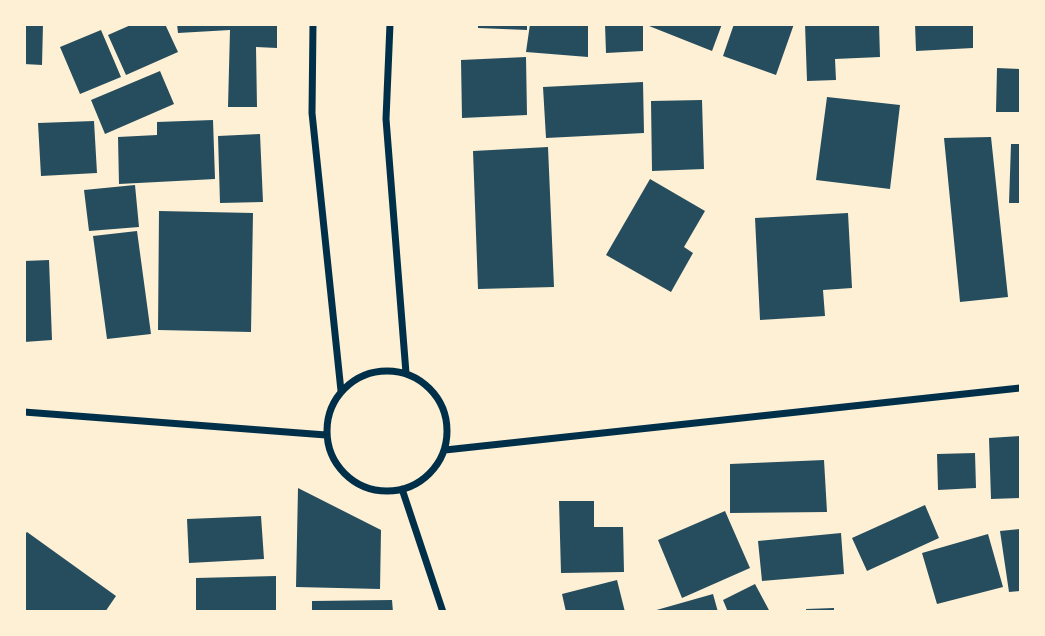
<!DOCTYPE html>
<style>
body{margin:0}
#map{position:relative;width:1045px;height:636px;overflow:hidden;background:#fdf0d5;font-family:"Roboto Condensed",sans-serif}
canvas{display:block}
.frame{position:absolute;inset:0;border:26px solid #fdf0d5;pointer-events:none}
</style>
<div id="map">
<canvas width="1045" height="636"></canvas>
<div class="frame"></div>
</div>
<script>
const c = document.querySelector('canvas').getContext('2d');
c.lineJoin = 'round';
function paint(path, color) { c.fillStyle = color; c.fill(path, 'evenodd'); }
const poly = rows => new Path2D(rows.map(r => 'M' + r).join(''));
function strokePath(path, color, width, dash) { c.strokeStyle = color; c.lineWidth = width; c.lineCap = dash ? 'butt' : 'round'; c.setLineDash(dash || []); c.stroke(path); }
paint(poly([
 [24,24,43,24,42,65,24,64],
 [133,24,165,24,178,52,126,75,108,35],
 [177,24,277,24,277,48,256,47,257,107,228,107,230,30,178,33],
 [478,24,527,24,527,30,478,28],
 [530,24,588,24,588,57,526,52],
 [605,24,643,24,643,51,606,53],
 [644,24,722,24,712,51],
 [734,24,794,24,776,75,723,56],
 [805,24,879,24,880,57,835,59,836,80,807,81],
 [915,24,973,24,973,48,916,51],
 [101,30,121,77,80,94,60,47],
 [526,57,527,115,462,118,461,60],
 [997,68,1020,69,1020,112,996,112],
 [160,71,174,104,105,134,91,100],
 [643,82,644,133,546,138,543,87],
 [827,97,900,105,890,189,816,180],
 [702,100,704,169,652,171,651,101],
 [213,120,215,179,119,184,118,137,157,135,157,122],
 [94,121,97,173,41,176,38,123],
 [260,134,263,202,220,203,218,136],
 [991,137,1008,297,960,302,944,138],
 [1011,144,1020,144,1020,203,1009,203],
 [548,147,554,287,478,289,473,151],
 [650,179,705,211,684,247,693,253,671,292,606,255],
 [135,185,139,227,89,231,84,190],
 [159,211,253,213,251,332,158,330],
 [848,213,852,288,823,290,825,316,760,320,755,218],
 [137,231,151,334,107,339,93,236],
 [49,260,52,340,24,342,24,261],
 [1020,436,1020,498,991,499,989,438],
 [975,453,976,488,938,490,937,454],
 [824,460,827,512,730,513,730,464],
 [298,488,381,530,380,589,296,587],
 [559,501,594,501,594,527,623,527,624,572,561,573],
 [925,505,939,538,867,571,852,538],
 [725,511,750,568,682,598,658,540],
 [261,516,264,559,189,563,187,519],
 [1020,529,1020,591,1009,592,1000,531],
 [27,532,116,596,105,612,24,612,24,535],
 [841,533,844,574,762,581,758,541],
 [988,534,1003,587,937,604,922,553],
 [276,576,276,612,196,612,196,578],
 [617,580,625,612,566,612,562,594],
 [755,584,770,612,728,612,723,600],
 [713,594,718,612,653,612,653,611],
 [392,600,393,612,312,612,312,601],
 [834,608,834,612,806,612,806,609]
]), '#264d5e');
strokePath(poly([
 [313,24,312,113,341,391],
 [390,24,386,119,406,373],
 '327 431a60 60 0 1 1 120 0a60 60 0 1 1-120 0Z',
 [24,412,326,435],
 [445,450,1020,388],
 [402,489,443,612]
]), '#003049', 7);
</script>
